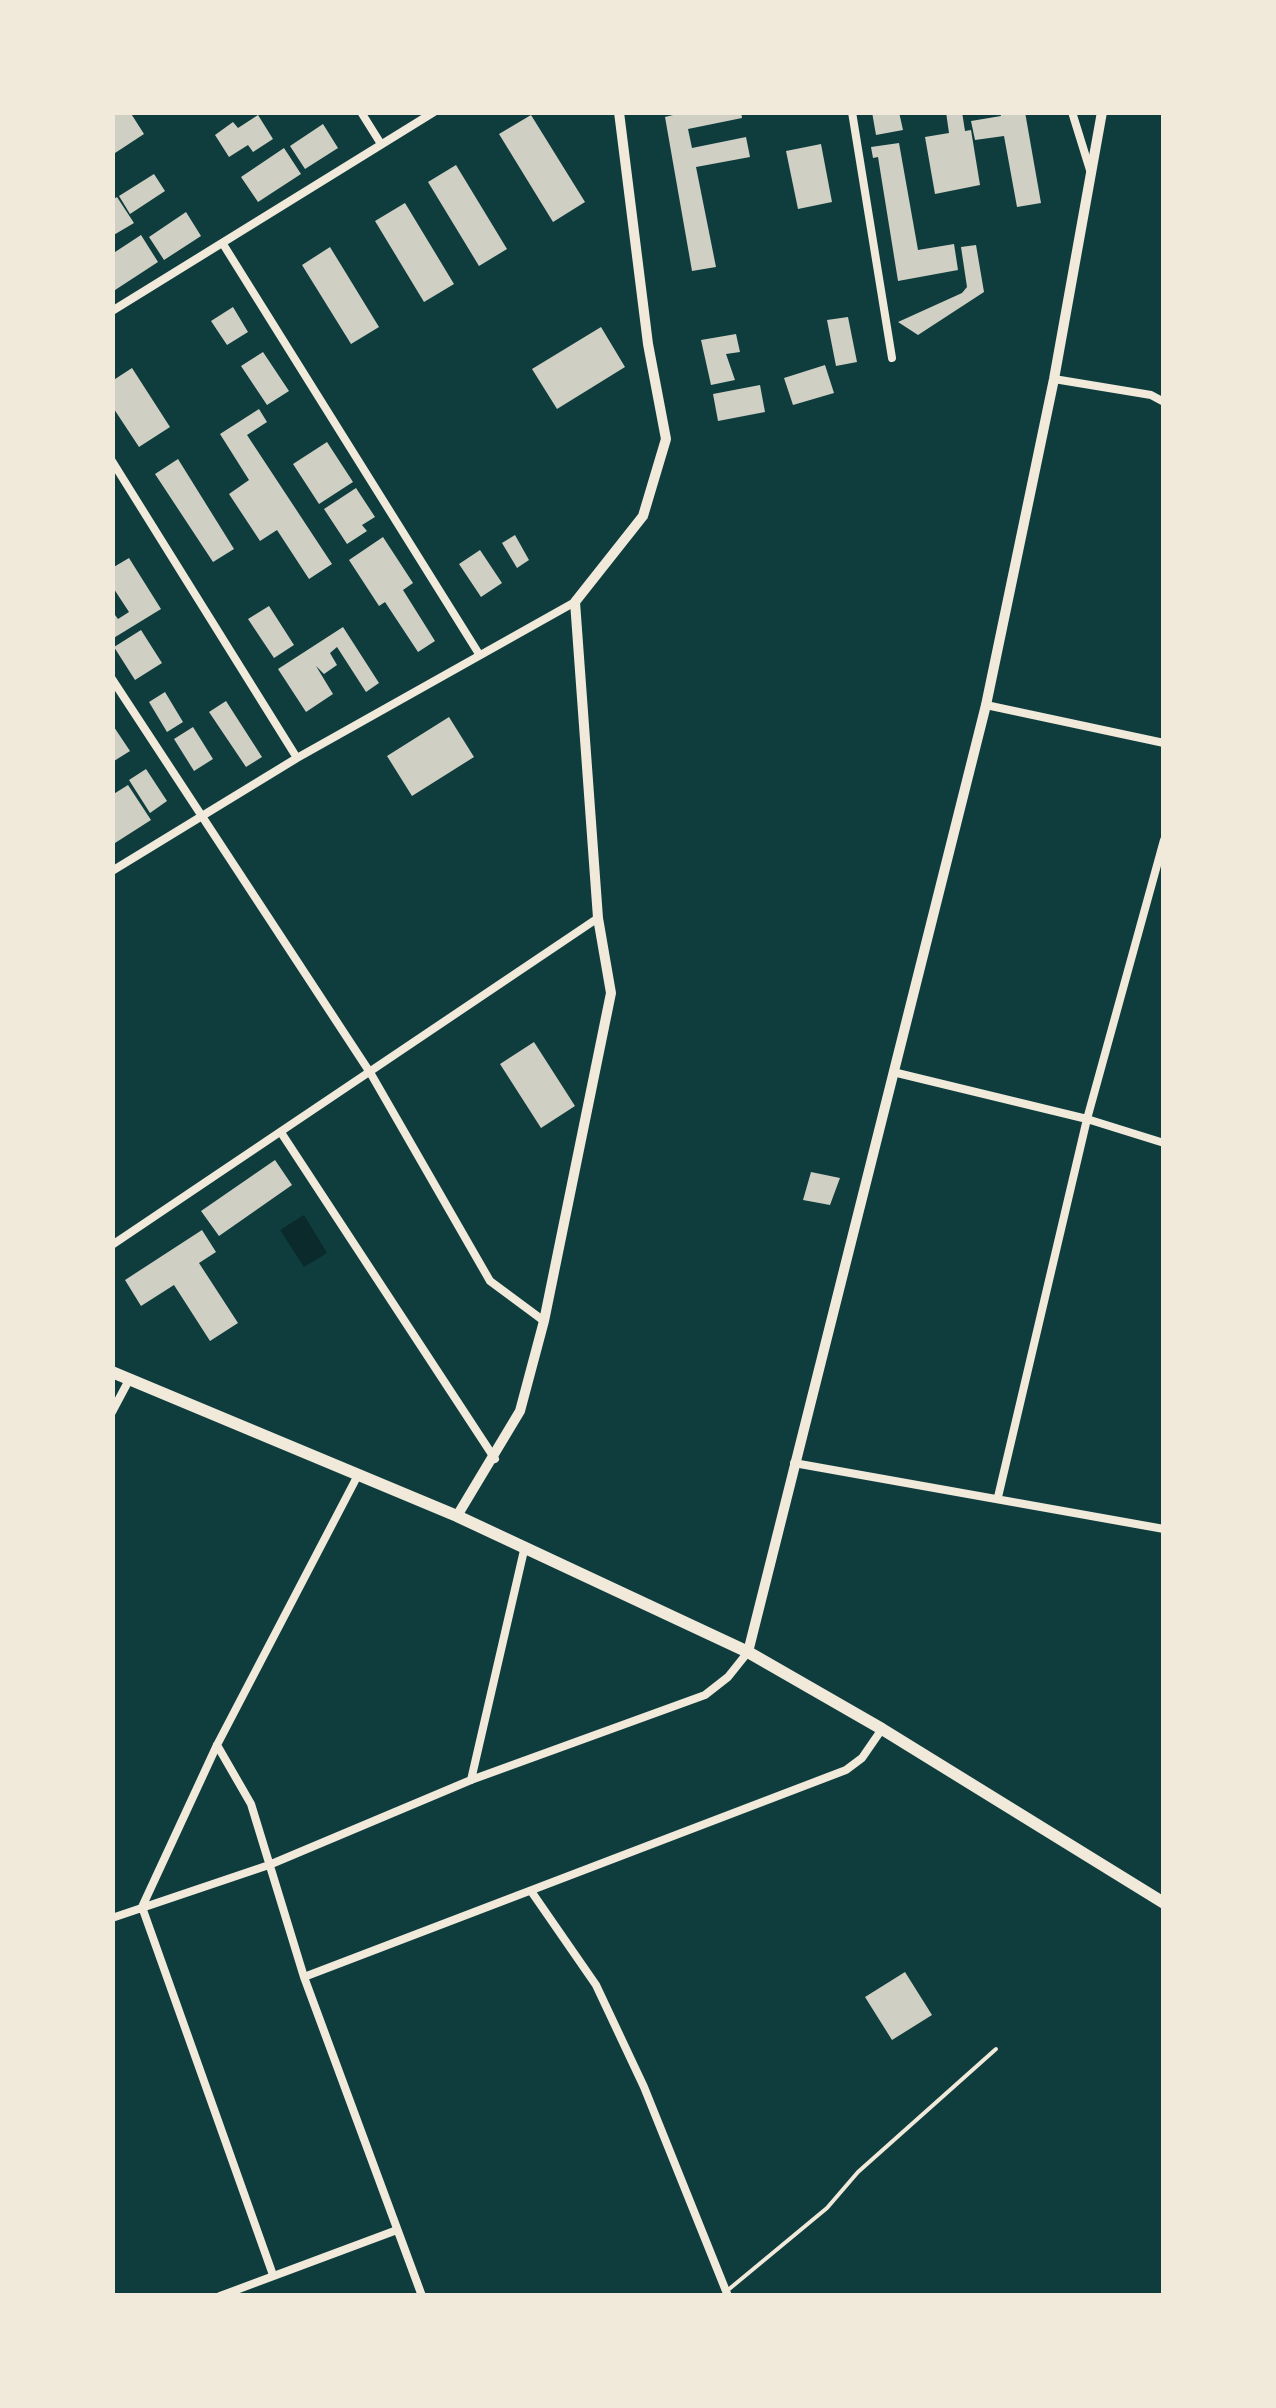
<!DOCTYPE html>
<style>
body{margin:0}
#map{position:relative;width:1276px;height:2408px;overflow:hidden;background:#0f3d3e;font-family:"Roboto Condensed",sans-serif}
canvas{display:block}
.frame{position:absolute;inset:0;border:115px solid #f1e9da;pointer-events:none}
</style>
<div id="map">
<canvas width="1276" height="2408"></canvas>
<div class="frame"></div>
</div>
<script>
const c = document.querySelector('canvas').getContext('2d');
c.lineJoin = 'round';
function paint(path, color) { c.fillStyle = color; c.fill(path, 'evenodd'); }
const poly = rows => new Path2D(rows.map(r => 'M' + r).join(''));
function strokePath(path, color, width, dash) { c.strokeStyle = color; c.lineWidth = width; c.lineCap = dash ? 'butt' : 'round'; c.setLineDash(dash || []); c.stroke(path); }
paint(poly([
 [304,1215,327,1253,304,1267,280,1230]
]), '#0a2a2b');
paint(poly([
 [118,112,130,112,144,134,112,155,112,116],
 [685,112,741,112,742,118,688,129,692,148,746,137,750,157,696,167,716,267,692,271,665,117],
 [872,112,899,112,903,130,876,135],
 [946,112,962,112,965,131,971,130,980,185,935,194,925,137,949,133],
 [1000,112,1025,112,1041,203,1017,207,1004,136,975,140,971,121,1001,116],
 [258,115,273,139,253,152,248,145,229,157,215,135,233,122,238,128],
 [531,115,585,202,553,222,499,134],
 [323,124,338,148,305,169,290,146],
 [899,143,918,250,954,244,958,270,898,281,878,157,873,158,871,147],
 [821,144,832,202,798,209,786,151],
 [284,148,301,174,258,202,241,177],
 [456,165,507,249,479,266,428,182],
 [154,174,165,191,130,214,119,196],
 [117,197,134,223,112,236,112,200],
 [405,203,454,284,424,302,375,221],
 [186,212,201,236,164,260,149,237],
 [141,235,158,262,112,292,112,254],
 [976,245,984,292,918,335,898,322,962,293,967,287,961,247],
 [330,247,379,327,351,344,302,265],
 [233,307,248,332,227,345,211,321],
 [848,317,857,362,836,366,827,320],
 [601,327,625,367,557,409,532,369],
 [736,334,740,352,726,354,735,380,711,385,701,340],
 [263,352,289,391,267,405,241,366],
 [825,365,834,393,793,405,784,378],
 [132,368,170,427,139,447,112,406,112,381],
 [760,385,765,412,718,421,713,394],
 [259,409,267,422,247,435,332,564,309,579,277,530,260,541,229,494,249,480,220,434],
 [327,442,353,482,319,504,293,464],
 [178,459,234,549,213,562,155,474],
 [356,488,375,517,362,525,367,531,347,544,324,509],
 [515,535,529,560,517,568,502,543],
 [383,537,413,583,403,590,435,641,418,652,385,602,379,606,349,560],
 [480,550,502,583,481,597,459,564],
 [129,558,161,609,112,639,112,611,118,619,129,612,112,586,112,568],
 [269,606,294,645,274,658,248,619],
 [343,627,379,683,366,692,337,647,330,653,337,665,324,674,316,666,333,694,306,712,278,669],
 [141,630,162,663,135,680,114,647],
 [165,692,183,722,167,732,149,702],
 [226,701,262,757,246,767,209,712],
 [449,717,474,757,412,796,387,756],
 [112,724,130,751,114,761,112,758],
 [193,727,213,759,194,771,174,739],
 [146,769,167,801,150,813,129,780],
 [128,785,151,820,115,843,112,795],
 [534,1042,575,1106,541,1128,500,1064],
 [275,1160,292,1185,219,1236,201,1211],
 [811,1172,840,1178,830,1205,803,1200],
 [202,1230,216,1252,199,1263,238,1323,210,1341,174,1285,141,1306,125,1280],
 [905,1972,932,2015,892,2040,865,1997]
]), '#cfcfc3');
strokePath(poly([
 [728,2290,827,2208,858,2172,996,2049]
]), '#f1e9da', 4);
strokePath(poly([
 [361,112,381,144],
 [852,112,892,358],
 [1072,112,1090,170],
 [223,244,479,654],
 [112,311,434,112],
 [1054,379,1151,395,1164,402],
 [112,461,297,758],
 [112,679,371,1074,490,1281,544,1321],
 [986,705,1164,743],
 [112,871,297,758,575,602],
 [893,1072,1087,1119,1164,1143],
 [282,1134,495,1459],
 [112,1245,598,918],
 [112,1412,129,1380],
 [794,1463,1164,1529],
 [998,1497,1087,1119,1164,840],
 [217,1745,251,1804,304,1977,422,2296],
 [471,1780,525,1546],
 [531,1891,596,1985,644,2087,728,2296],
 [112,1918,269,1865,471,1780,705,1695,728,1677,748,1652],
 [304,1977,846,1770,862,1758,882,1729],
 [273,2275,142,1907,217,1745,358,1475],
 [220,2296,397,2230]
]), '#f1e9da', 8);
strokePath(poly([
 [457,1516,520,1411,544,1321,611,993,598,918,575,602,643,516,666,439,648,344,619,112],
 [748,1652,986,705,1054,379,1102,112]
]), '#f1e9da', 10);
strokePath(poly([
 [112,1372,457,1516,748,1652,882,1729,1164,1903]
]), '#f1e9da', 12);
</script>
